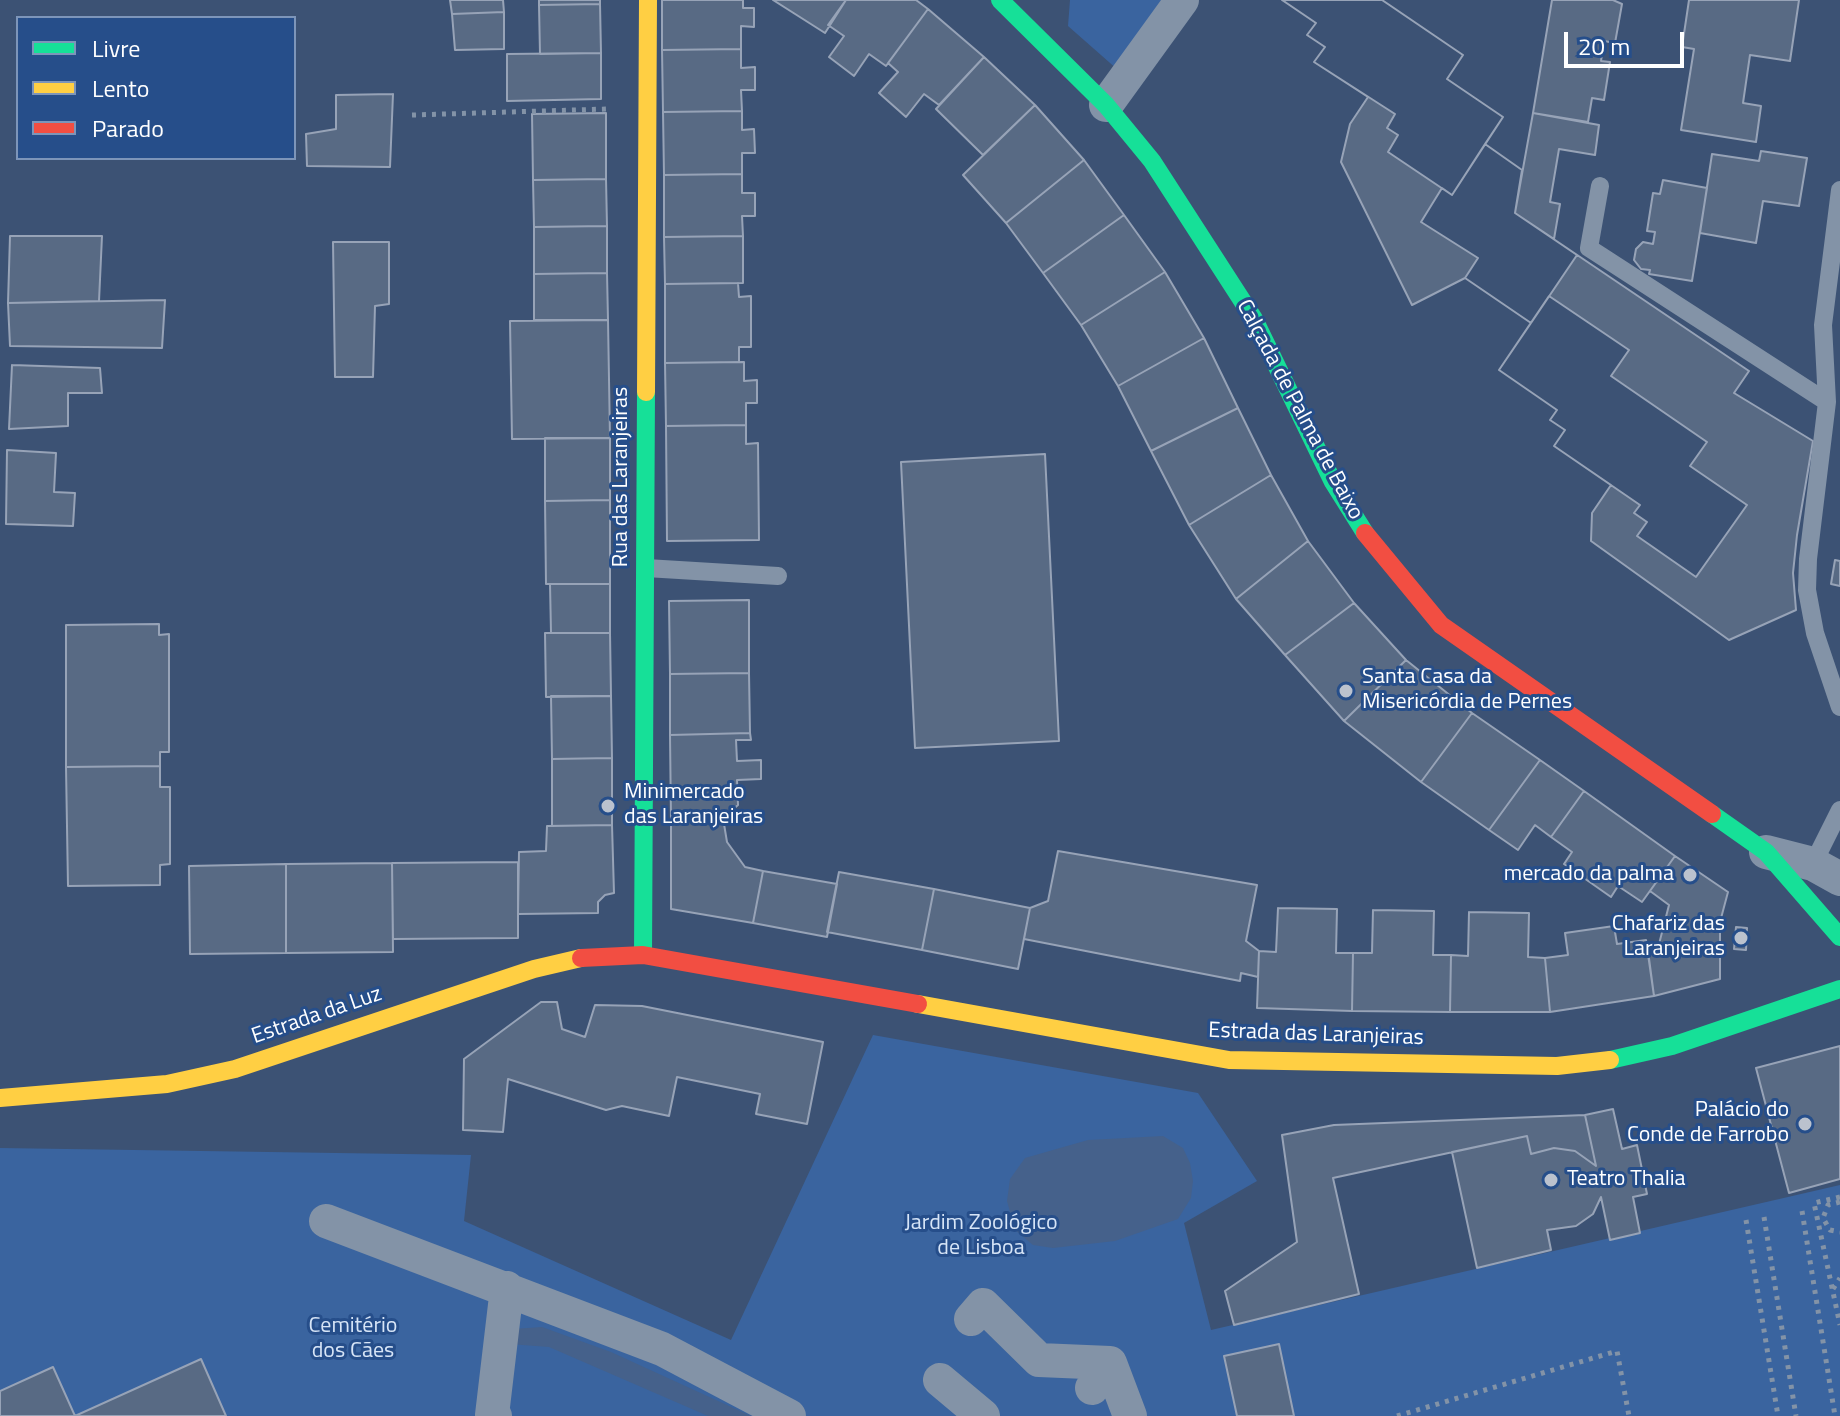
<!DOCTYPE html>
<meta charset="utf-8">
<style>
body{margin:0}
#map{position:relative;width:1840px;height:1416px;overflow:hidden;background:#3c5274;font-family:"Titillium Web",sans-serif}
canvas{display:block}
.legend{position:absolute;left:16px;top:16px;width:280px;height:144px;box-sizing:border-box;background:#264e8a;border:2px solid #7d95b9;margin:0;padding:10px 14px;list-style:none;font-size:24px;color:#fff}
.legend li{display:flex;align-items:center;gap:16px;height:40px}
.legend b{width:40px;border:2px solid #7d95b9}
.scale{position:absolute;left:1564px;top:32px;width:120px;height:36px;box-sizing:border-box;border:4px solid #fff;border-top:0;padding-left:10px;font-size:24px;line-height:28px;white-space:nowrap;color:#fff;-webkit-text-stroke:6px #264e8a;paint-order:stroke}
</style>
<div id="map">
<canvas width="1840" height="1416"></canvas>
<ul class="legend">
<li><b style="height:10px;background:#16e098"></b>Livre</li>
<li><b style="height:10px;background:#ffcf43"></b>Lento</li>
<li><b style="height:10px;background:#f24e42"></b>Parado</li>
</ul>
<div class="scale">20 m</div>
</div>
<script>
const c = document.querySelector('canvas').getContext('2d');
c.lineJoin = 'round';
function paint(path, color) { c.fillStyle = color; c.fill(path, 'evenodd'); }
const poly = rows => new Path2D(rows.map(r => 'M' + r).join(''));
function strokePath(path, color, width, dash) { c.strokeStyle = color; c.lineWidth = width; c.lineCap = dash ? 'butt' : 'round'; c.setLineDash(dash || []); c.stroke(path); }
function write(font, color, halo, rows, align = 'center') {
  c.font = font + ' "Titillium Web",sans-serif'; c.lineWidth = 6; c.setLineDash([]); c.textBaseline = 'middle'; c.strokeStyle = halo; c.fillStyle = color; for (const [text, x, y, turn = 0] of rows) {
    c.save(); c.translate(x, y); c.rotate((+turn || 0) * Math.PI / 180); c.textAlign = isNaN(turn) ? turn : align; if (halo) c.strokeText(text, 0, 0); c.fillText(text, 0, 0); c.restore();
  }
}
paint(poly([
 [1070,0,1164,0,1118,70,1068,26],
 [873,1035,1198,1093,1257,1181,1184,1223,1211,1330,1840,1185,1840,1416,0,1416,0,1148,471,1155,464,1221,731,1340]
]), '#3a649f');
paint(poly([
 [1163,1136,1183,1148,1190,1163,1193,1181,1191,1198,1178,1219,1115,1241,1053,1248,1033,1245,1015,1230,1007,1201,1010,1179,1025,1158,1088,1140],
 [542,1327,611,1352,751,1416,708,1416,549,1347,509,1344,513,1329]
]), '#45618b');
const building = poly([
 [450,0,503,0,504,12,452,14,450,0],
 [539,0,600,0,600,4,539,5,539,0],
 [662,0,743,0,743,8,754,8,754,27,741,26,741,49,662,50,662,0],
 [773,0,846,0,825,33,773,0],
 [846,0,916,0,928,9,886,66,869,54,854,76,829,57,844,36,828,25,846,0],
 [1282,0,1382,0,1463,55,1447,79,1503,117,1485,144,1522,170,1515,213,1749,371,1734,393,1813,441,1797,535,1793,573,1796,610,1729,640,1591,541,1592,513,1611,485,1554,446,1565,430,1550,420,1557,410,1499,370,1531,323,1465,278,1412,305,1341,162,1350,124,1368,97,1314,62,1325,47,1307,35,1316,23,1282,0],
 [1282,0,1382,0,1463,55,1447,79,1503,117,1452,195,1388,152,1398,135,1387,128,1395,114,1314,62,1325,47,1307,35,1316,23,1282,0],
 [1552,0,1613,0,1622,4,1615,43,1604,41,1601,61,1610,62,1604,100,1592,98,1588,122,1533,113,1552,0],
 [1689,0,1799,0,1790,61,1750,55,1743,103,1761,106,1756,142,1681,130,1694,49,1682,47,1689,0],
 [600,4,601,53,540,54,539,5,600,4],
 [928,9,984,57,939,105,924,94,906,117,879,93,898,72,888,63,928,9],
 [504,12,504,49,455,50,452,14,504,12],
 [741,49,741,68,755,67,755,90,741,90,742,111,663,112,662,50,741,49],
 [601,53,601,99,507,101,507,54,601,53],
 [984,57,1035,105,983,155,936,109,984,57],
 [393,94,390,167,307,166,306,134,336,129,336,95,393,94],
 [1035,105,1084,160,1006,223,963,175,1035,105],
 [742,111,742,130,754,129,755,153,742,153,742,174,664,175,663,112,742,111],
 [606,113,606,179,533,180,532,114,606,113],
 [1533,113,1599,125,1595,155,1559,149,1550,202,1560,204,1554,239,1515,213,1533,113],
 [1485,144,1522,170,1515,213,1577,255,1531,323,1465,278,1478,258,1421,222,1442,188,1452,195,1485,144],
 [1761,151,1807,158,1799,206,1763,201,1756,243,1700,233,1712,154,1759,161,1761,151],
 [1084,160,1124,215,1043,273,1006,223,1084,160],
 [742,174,742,193,755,193,755,216,742,216,743,236,664,237,664,175,742,174],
 [606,179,607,226,534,227,533,180,606,179],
 [1663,180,1707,188,1692,281,1649,274,1650,270,1641,269,1634,260,1636,249,1643,242,1653,244,1655,232,1647,231,1653,193,1660,194,1663,180],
 [1124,215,1165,272,1081,325,1043,273,1124,215],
 [607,226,607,273,534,274,534,227,607,226],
 [10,236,102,236,99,301,8,303,10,236],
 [743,236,743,283,665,284,664,237,743,236],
 [333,242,389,242,389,304,375,306,373,377,335,377,333,242],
 [1165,272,1204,338,1118,386,1081,325,1165,272],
 [607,273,608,320,534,320,534,274,607,273],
 [738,283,739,297,751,296,751,347,739,347,739,362,665,363,665,284,738,283],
 [1549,296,1629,350,1611,376,1707,442,1690,466,1747,505,1696,577,1637,536,1647,522,1634,513,1640,505,1554,446,1565,430,1550,420,1557,410,1499,370,1549,296],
 [165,300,162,348,10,346,8,303,165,300],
 [608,320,610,438,512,439,510,321,608,320],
 [1204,338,1238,408,1151,451,1118,386,1204,338],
 [744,362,744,381,757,380,757,403,746,403,746,425,666,426,665,363,744,362],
 [12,365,100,368,102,393,68,393,68,426,9,429,12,365],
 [1238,408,1271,475,1189,525,1151,451,1238,408],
 [746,425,746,444,758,443,759,540,667,541,666,426,746,425],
 [545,438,610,438,610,500,545,501,545,438],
 [7,450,56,453,54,492,75,493,73,526,6,524,7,450],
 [1045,454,1059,741,915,748,901,462,1045,454],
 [1271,475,1308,541,1236,599,1189,525,1271,475],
 [610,500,610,584,546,584,545,501,610,500],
 [1308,541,1354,603,1285,655,1236,599,1308,541],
 [1835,560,1840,561,1840,586,1831,584,1835,560],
 [550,584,610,584,610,633,551,633,550,584],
 [749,600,749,673,670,674,669,601,749,600],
 [1354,603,1406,660,1344,721,1285,655,1354,603],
 [159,624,159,635,169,634,169,752,160,752,160,766,66,767,66,625,159,624],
 [545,633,610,633,611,696,546,697,545,633],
 [1406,660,1472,713,1421,782,1344,721,1406,660],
 [749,673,750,733,670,735,670,674,749,673],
 [551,696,611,696,612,758,552,759,551,696],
 [1472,713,1540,760,1489,830,1421,782,1472,713],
 [750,733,751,740,736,740,737,761,761,760,761,779,737,780,738,805,723,818,671,820,670,735,750,733],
 [612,758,612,825,552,826,552,759,612,758],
 [1540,760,1584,791,1551,837,1535,825,1518,850,1489,830,1540,760],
 [160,766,160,787,170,787,170,864,160,865,160,885,68,886,66,767,160,766],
 [1584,791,1675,856,1642,902,1618,886,1611,897,1564,864,1572,852,1551,837,1584,791],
 [723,818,727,842,745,867,763,871,753,923,671,909,671,820,723,818],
 [612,825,614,893,605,895,598,902,598,913,518,914,519,852,546,851,547,826,612,825],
 [1058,851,1257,885,1246,941,1259,951,1258,977,1241,973,1240,981,1024,939,1030,908,1048,901,1058,851],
 [1675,856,1728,892,1720,922,1720,979,1654,996,1648,951,1658,948,1669,905,1650,891,1675,856],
 [518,862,518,938,393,939,392,863,518,862],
 [392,863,393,952,286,953,286,864,392,863],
 [286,864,286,953,190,954,189,866,286,864],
 [763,871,837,884,827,937,753,923,763,871],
 [839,872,934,889,922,950,827,932,839,872],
 [934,889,1030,908,1018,969,922,950,934,889],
 [1278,908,1337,909,1336,953,1353,953,1352,1011,1257,1008,1259,951,1276,952,1278,908],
 [1373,910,1434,911,1433,955,1451,955,1450,1012,1352,1011,1353,953,1372,953,1373,910],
 [1469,912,1529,913,1528,957,1545,958,1550,1012,1450,1012,1451,955,1468,956,1469,912],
 [1614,926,1617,944,1646,940,1654,996,1550,1012,1545,958,1568,955,1565,933,1614,926],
 [1736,927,1747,928,1746,950,1734,949,1736,927],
 [541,1002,557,1002,562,1029,585,1037,595,1005,642,1006,823,1042,807,1124,756,1114,760,1094,677,1077,669,1116,622,1106,606,1110,508,1079,503,1132,463,1130,464,1059,541,1002],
 [1840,1046,1840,1179,1789,1193,1756,1068,1840,1046],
 [1613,1109,1622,1149,1637,1145,1647,1194,1633,1197,1640,1233,1610,1240,1601,1197,1593,1214,1576,1226,1547,1230,1551,1250,1477,1268,1452,1152,1527,1136,1531,1154,1554,1148,1575,1151,1596,1166,1585,1115,1613,1109],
 [1585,1115,1596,1166,1575,1151,1554,1148,1531,1154,1527,1136,1333,1178,1359,1294,1234,1325,1225,1291,1297,1242,1282,1135,1334,1125,1585,1115],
 [1279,1344,1294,1416,1237,1416,1224,1356,1279,1344],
 [201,1359,226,1416,0,1416,0,1391,53,1367,75,1416,201,1359]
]);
paint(building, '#586a84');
strokePath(building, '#97a3b7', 2);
strokePath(poly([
 [412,115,607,109],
 [1840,1197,1814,1203,1840,1325],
 [1840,1202,1828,1205,1823,1218,1830,1230,1840,1232],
 [1802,1211,1835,1416],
 [1764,1217,1796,1416],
 [1746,1220,1778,1416],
 [1833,1289,1840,1278],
 [1397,1416,1617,1351,1629,1416]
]), '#8393a7', 5, [4, 6]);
strokePath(poly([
 [1600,186,1589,248,1827,402],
 [1840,190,1823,325,1827,402,1808,559,1807,590,1815,633,1840,707],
 [646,568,778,576],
 [1813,864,1840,810]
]), '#8393a7', 18);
strokePath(poly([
 [1106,105,1182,0],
 [1766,852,1813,864,1840,879],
 [326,1221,662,1349,789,1416],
 [971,1319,983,1305,1039,1360,1110,1363],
 [940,1380,983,1416],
 [1092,1388,1110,1363,1130,1416],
 [495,1416,492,1415,507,1288]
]), '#8393a7', 34);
strokePath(poly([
 [1000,0,1106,105,1152,161,1254,319,1333,482,1365,533],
 [1712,814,1766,852,1840,937],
 [643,955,646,392],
 [1610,1060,1672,1046,1840,989]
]), '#16e098', 18);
strokePath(poly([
 [646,392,648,0],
 [918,1004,1229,1060,1557,1066,1610,1060],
 [0,1098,167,1084,235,1069,534,969,581,958]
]), '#ffcf43', 18);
strokePath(poly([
 [1365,533,1441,625,1712,814],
 [581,958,643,955,918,1004]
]), '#f24e42', 18);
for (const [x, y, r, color] of [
 [1346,691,8,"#bbc2ce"],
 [608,806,8,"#bbc2ce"],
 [1690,875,8,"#bbc2ce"],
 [1741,938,8,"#bbc2ce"],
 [1805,1124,8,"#bbc2ce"],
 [1551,1180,8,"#bbc2ce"]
]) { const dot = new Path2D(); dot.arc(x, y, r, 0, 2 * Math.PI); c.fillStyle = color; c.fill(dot); strokePath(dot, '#264e8a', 3); }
write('22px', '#fff', '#264e8a', [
 ["Calçada de Palma de Baixo",1299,410,62],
 ["Rua das Laranjeiras",622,477,-90],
 ["Estrada da Luz",317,1016,-19],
 ["Estrada das Laranjeiras",1316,1035,2]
]);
write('22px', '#fff', '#264e8a', [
 ["Santa Casa da",1362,678],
 ["Misericórdia de Pernes",1362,703],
 ["Minimercado",624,793],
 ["das Laranjeiras",624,818],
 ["mercado da palma",1674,875,"right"],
 ["Chafariz das",1725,925,"right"],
 ["Laranjeiras",1725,950,"right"],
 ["Palácio do",1789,1111,"right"],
 ["Conde de Farrobo",1789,1136,"right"],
 ["Teatro Thalia",1567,1180]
], 'left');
write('22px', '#d7e5f7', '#264e8a', [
 ["Jardim Zoológico",981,1224],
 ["de Lisboa",981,1249],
 ["Cemitério",353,1327],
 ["dos Cães",353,1352]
]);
</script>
